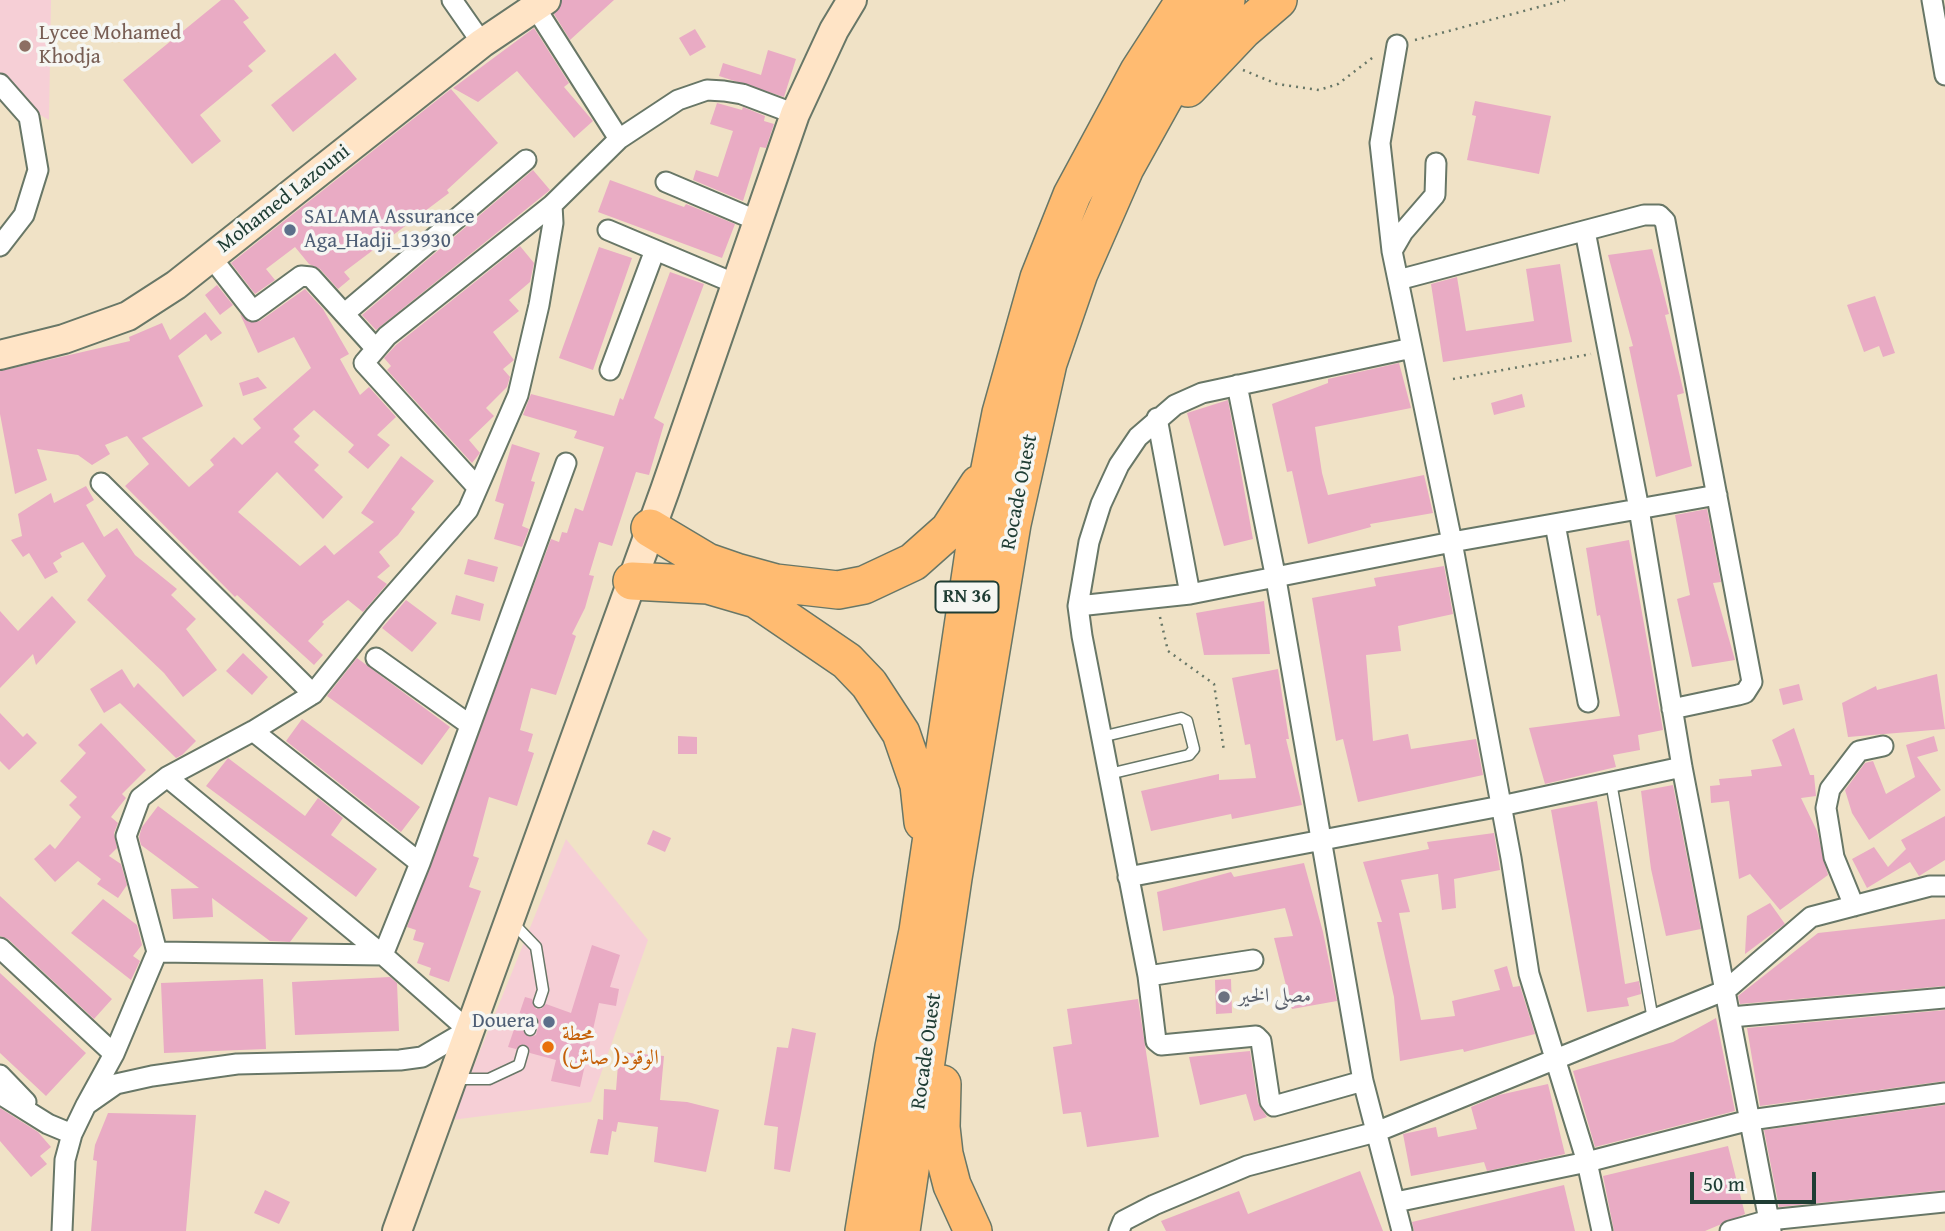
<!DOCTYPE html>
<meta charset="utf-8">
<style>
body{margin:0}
#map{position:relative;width:1945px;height:1231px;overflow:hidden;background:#f0e2c6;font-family:"Gentium Book Plus",serif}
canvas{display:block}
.scale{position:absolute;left:1690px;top:1172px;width:126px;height:32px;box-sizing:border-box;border:4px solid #1f3d34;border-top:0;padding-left:9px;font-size:21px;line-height:24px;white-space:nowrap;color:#1f3d34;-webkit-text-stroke:5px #f6f6f2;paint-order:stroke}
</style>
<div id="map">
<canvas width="1945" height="1231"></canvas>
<div class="scale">50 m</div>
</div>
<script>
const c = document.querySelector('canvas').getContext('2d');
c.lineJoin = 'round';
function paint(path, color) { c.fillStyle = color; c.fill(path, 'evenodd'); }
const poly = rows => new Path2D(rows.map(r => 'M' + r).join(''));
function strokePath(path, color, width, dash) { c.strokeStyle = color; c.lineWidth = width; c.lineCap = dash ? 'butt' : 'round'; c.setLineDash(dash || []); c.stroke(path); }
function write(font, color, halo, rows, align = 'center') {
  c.font = font + ' "Gentium Book Plus",Amiri,serif'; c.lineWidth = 7; c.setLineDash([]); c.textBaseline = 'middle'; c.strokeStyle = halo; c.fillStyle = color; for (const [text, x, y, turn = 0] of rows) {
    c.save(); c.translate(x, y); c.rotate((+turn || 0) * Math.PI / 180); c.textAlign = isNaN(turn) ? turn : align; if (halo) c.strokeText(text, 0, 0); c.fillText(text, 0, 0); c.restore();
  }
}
paint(poly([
 [0,0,51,0,49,120,0,92],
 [566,839,648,940,591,1102,452,1120]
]), '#f6cfd6');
paint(poly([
 [221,0,234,0,249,18,243,22,266,51,248,66,253,71,200,115,221,141,192,164,123,80],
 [562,0,614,0,570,40,554,14],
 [534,28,569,83,564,87,593,121,574,138,517,71,478,102,453,88],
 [695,29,706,47,690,56,679,38],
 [768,50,796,59,784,97,719,76,723,63,761,75],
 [335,53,357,79,293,132,271,105],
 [451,89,498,143,447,190,449,193,344,272,350,279,338,289,320,269,309,264,295,247,266,269,275,280,255,294,231,263],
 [1475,101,1551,116,1539,174,1467,160,1476,116,1472,115],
 [717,103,742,110,743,107,765,116,764,121,774,124,766,148,760,147,743,201,693,180,696,170,718,177,733,131,710,124],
 [533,170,550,190,376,330,362,315],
 [610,180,684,207,686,204,735,224,722,258,598,212],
 [520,246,534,263,530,282,509,300,519,311,493,332,514,360,503,369,510,377,507,387,486,408,494,416,469,440,480,453,472,463,387,370,391,366,384,358,396,345],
 [599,247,632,258,593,370,559,358],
 [1652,249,1669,314,1665,315,1684,393,1677,395,1692,466,1656,477,1629,347,1633,346,1608,255],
 [1560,264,1572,342,1443,362,1431,284,1457,277,1466,331,1534,321,1526,269],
 [670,272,704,284,654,418,664,424,649,475,636,472,612,546,599,542,589,575,594,576,585,608,572,634,576,636,556,695,531,688,520,730,533,734,528,751,534,753,517,806,489,797,473,856,479,858,469,887,481,891,449,982,429,975,431,968,417,963,424,943,413,940,416,930,407,927,551,539,559,542,562,532,567,533,575,508,583,511,604,447,574,438,577,431,523,415,531,394,614,416,620,398,623,400],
 [217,285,233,305,220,315,205,295],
 [305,289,323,309,349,354,340,359,360,395,369,387,396,417,377,435,390,445,368,469,348,452,354,445,314,410,293,429,300,436,294,442,319,465,314,470,343,497,323,519,277,472,238,512,300,566,325,545,334,555,374,522,361,513,401,456,434,481,411,509,415,512,398,535,379,552,390,566,377,577,387,584,363,612,348,600,322,622,324,624,308,641,323,655,314,665,237,595,235,597,125,486,149,464,127,436,105,445,110,454,92,465,78,455,37,449,47,480,15,494,0,414,0,371,130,341,129,337,162,323,170,340,205,312,222,333,211,341,206,334,178,356,203,406,142,438,189,487,214,465,210,460,234,437,242,445,261,428,253,419,311,368,294,337,258,353,240,314,249,322,260,321],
 [1875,296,1895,353,1883,357,1879,346,1864,352,1847,305],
 [1399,363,1411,408,1315,427,1322,473,1328,495,1424,475,1433,513,1370,524,1371,527,1308,544,1292,471,1287,472,1272,404,1328,383,1328,379],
 [258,377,267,388,243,396,239,383],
 [1522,394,1525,407,1494,415,1491,403],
 [1228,400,1253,539,1224,546,1187,413],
 [512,444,540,453,531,481,535,482,522,526,529,529,522,547,494,539,504,504,495,501],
 [86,486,94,500,86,505,104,537,117,528,135,555,177,589,171,595,196,619,186,629,217,670,183,697,164,673,87,600,106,576,83,542,60,553,62,557,53,563,58,572,45,579,29,553,23,557,11,540,22,536,18,514,51,493,54,503],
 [1707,509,1721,582,1713,583,1735,660,1692,667,1677,599,1690,595,1675,515],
 [1629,540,1663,730,1638,735,1640,750,1613,755,1616,767,1545,784,1529,728,1620,716,1600,615,1597,616,1586,548],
 [468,559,498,567,494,582,464,574],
 [1444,566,1453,614,1398,626,1401,651,1366,655,1373,741,1408,734,1411,749,1476,739,1483,775,1358,802,1343,739,1336,741,1312,598,1376,586,1374,578],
 [456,595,484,604,480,621,451,614],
 [52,596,76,622,36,665,33,654,0,688,0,611,18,631],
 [406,600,437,623,412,652,382,628],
 [1264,601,1270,654,1204,655,1196,613],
 [243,653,268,677,252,695,226,671],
 [357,658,450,727,422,765,327,696],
 [122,669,134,688,138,683,196,741,182,755,176,758,120,703,104,713,90,689],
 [1278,669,1289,739,1286,739,1302,805,1232,819,1231,814,1151,831,1141,791,1219,774,1219,780,1256,778,1250,744,1245,745,1232,678],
 [1937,674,1945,729,1848,737,1842,703,1876,686,1877,690],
 [1799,684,1803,700,1783,705,1779,689],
 [0,713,23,737,27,733,37,743,9,770,0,761],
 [302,719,420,807,401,832,286,741],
 [101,723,146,770,122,794,126,798,111,817,118,823,114,833,117,848,109,856,121,864,127,885,118,898,97,884,101,879,78,861,55,882,34,859,50,844,55,849,81,817,69,805,77,797,60,781,86,753,78,745],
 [1794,728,1810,775,1814,775,1816,796,1801,798,1817,831,1828,875,1780,910,1750,874,1739,879,1729,801,1711,803,1710,786,1720,785,1719,779,1752,776,1751,770,1782,766,1772,740],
 [678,736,697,737,697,754,678,754],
 [1934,736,1938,751,1917,757,1941,790,1869,840,1852,813,1845,790,1865,763,1873,761,1886,794,1915,777,1906,745],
 [228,758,305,816,318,798,343,818,331,835,377,869,356,897,206,786],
 [1673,785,1701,929,1666,936,1651,869,1641,791],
 [1597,801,1625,984,1639,981,1641,994,1627,998,1629,1006,1587,1012,1551,810],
 [158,806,308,918,290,942,270,941,212,898,213,917,173,919,171,889,199,888,141,845,139,837,142,827],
 [1945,816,1945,860,1919,876,1910,862,1867,888,1852,859,1874,847,1888,867,1906,849,1901,840],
 [653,830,671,838,665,852,647,844],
 [1494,833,1500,870,1454,879,1456,908,1442,910,1438,874,1401,880,1410,912,1399,913,1421,1020,1455,1016,1452,1001,1500,990,1494,970,1507,966,1513,987,1520,986,1535,1034,1464,1052,1463,1049,1400,1061,1394,997,1377,922,1382,922,1363,862,1429,849,1427,842],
 [1304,863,1323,932,1337,1001,1292,1009,1274,938,1293,936,1285,908,1163,931,1157,892,1231,872,1234,877],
 [0,896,112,999,94,1019,8,939,0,936],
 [103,899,137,925,142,945,133,956,140,961,131,980,71,933],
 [1770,903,1785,924,1745,954,1747,916],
 [1945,919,1945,986,1740,1004,1738,996,1818,933],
 [592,945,620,955,610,987,619,989,616,1006,599,1003,580,1087,551,1081,556,1060,530,1053,524,1044,516,1049,508,1047,525,997,532,999,536,1009,541,1009,546,1004,571,1013],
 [533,1015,539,1024,536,1035,529,1037,523,1028,526,1017],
 [0,973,86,1053,46,1096,0,1053],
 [390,977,397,983,399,1031,295,1035,292,982],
 [263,979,266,1049,164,1053,161,983],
 [1231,979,1232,1013,1216,1014,1215,980],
 [1138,999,1159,1137,1087,1147,1081,1112,1063,1114,1053,1047,1072,1044,1067,1009],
 [1945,1010,1945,1081,1760,1106,1747,1028],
 [1716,1018,1735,1111,1595,1147,1573,1071,1673,1042],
 [792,1028,816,1033,790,1172,774,1169,778,1127,764,1125,777,1047,788,1048],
 [1250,1051,1258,1103,1267,1117,1254,1121,1246,1094,1200,1105,1189,1057],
 [619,1052,664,1056,660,1100,687,1102,719,1110,706,1172,654,1162,658,1127,618,1122,616,1132,612,1131,608,1155,590,1153,598,1119,603,1120,604,1089,616,1090],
 [1548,1084,1565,1154,1487,1171,1484,1162,1411,1176,1403,1134,1436,1127,1438,1137,1477,1129,1471,1107,1499,1095],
 [1945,1105,1945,1190,1779,1207,1764,1130],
 [0,1108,38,1132,51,1147,40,1156,47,1164,31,1177,0,1141],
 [108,1113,196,1115,186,1231,91,1231,97,1161,93,1160,95,1145],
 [1728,1146,1745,1214,1705,1231,1614,1231,1603,1176],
 [1360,1171,1383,1231,1166,1231,1161,1221,1239,1191,1248,1214],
 [1564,1185,1575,1231,1414,1231,1412,1222],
 [265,1190,290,1202,279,1224,254,1213]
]), '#e9abc4');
const lane = poly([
 [1101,737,1181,718,1187,721,1194,749,1189,755,1109,774],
 [1611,782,1653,1020],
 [512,922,536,947,543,990,539,1002],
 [530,1030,532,1022],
 [456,1079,489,1079,519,1065,523,1051]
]);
const street = poly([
 [452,0,482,43],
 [1932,0,1945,75],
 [535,7,619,139],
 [1397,45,1380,143,1392,251,1452,542,1511,858,1529,974,1587,1162,1602,1231],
 [0,84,29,117,38,170,24,215,0,246],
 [666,182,758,221],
 [608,230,736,284],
 [1585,231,1639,509,1682,767,1771,1231],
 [1392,251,1403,232,1435,195,1436,163],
 [211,257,253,311,301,276,311,277,376,349],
 [1398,280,1644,215,1659,215,1665,221,1752,682,1745,693,1738,695,1672,709],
 [345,313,526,160],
 [610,370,655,250],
 [1237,385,1276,579,1363,1081,1402,1231],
 [1157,418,1190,594],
 [101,483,313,694],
 [477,487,364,363,387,336,552,205,619,139,678,100,707,90,724,91,742,94,795,114],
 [1555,524,1588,702],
 [1078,606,1190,594,1452,542,1717,495],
 [376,658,470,725],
 [253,731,420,863],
 [1128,877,1501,806,1682,767],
 [1854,906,1834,857,1826,808,1830,789,1859,751,1883,746],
 [0,948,114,1054],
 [157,952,383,955,420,863,566,463],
 [1253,960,1148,976,1082,636,1078,606,1089,542,1101,504,1119,465,1138,437,1175,405,1202,393,1412,348],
 [1148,976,1156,1041,1161,1045,1256,1036,1261,1041,1270,1101,1274,1106,1363,1081],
 [1731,1017,1945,998],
 [0,1075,26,1102],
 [0,1094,48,1124,72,1134],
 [86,1105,114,1054,157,952,126,836,140,798,167,777,253,731,313,694,376,615,468,510,518,395,539,305,553,223,552,205],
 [1396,1202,1587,1162,1750,1120,1945,1093],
 [62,1231,65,1160,72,1134,86,1105,116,1084,152,1076,237,1064,400,1060,422,1057,468,1030,383,955,167,777],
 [1119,1231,1123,1221,1154,1205,1247,1166,1376,1132,1726,990,1811,917,1930,886,1945,886],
 [1730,1231,1769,1220,1945,1202]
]);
const secondary = poly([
 [0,355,64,339,128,316,176,285,482,43,546,0],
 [397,1231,665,490,795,114,834,30,852,0]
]);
const highway = poly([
 [1188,88,1243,30,1278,0],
 [650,528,707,562,736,572,776,583,838,590,864,585,913,562,949,530,979,484],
 [632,581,708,585,756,599,847,661,869,684,901,733,919,785,923,822],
 [942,1084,941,1127,944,1154,952,1185,973,1231],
 [864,1231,894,1047,918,931,976,539,1001,413,1039,278,1072,195,1139,71,1185,0],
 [901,1231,953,878,1012,524,1048,363,1079,273,1125,168,1185,60,1226,0]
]);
strokePath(lane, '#687767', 13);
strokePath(street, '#687767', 23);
strokePath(secondary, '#687767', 32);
strokePath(highway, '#687767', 40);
strokePath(poly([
 [1415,40,1565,0],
 [1243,70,1277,84,1319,90,1338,84,1376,55],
 [1453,379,1591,354],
 [1160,617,1168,651,1214,684,1224,751]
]), '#687767', 2.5, [2, 5]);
strokePath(lane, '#fff', 10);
strokePath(street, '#fff', 19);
strokePath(secondary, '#ffe4c6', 28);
strokePath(highway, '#ffbb71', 37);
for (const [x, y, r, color] of [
 [25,46,7,"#8d6e63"],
 [290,230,7,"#5c6f8a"],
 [1224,997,7,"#6b7280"],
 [549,1022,7,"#5c6f8a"],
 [548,1047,7,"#e8710a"]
]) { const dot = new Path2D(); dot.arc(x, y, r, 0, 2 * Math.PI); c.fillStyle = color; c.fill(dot); strokePath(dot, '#f6f6f2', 2.5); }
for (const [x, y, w] of [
 [967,597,63]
]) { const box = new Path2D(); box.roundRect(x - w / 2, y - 15.5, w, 31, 5); c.fillStyle = '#f6f6f2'; c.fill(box); strokePath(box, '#1f3d34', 2); }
write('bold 19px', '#1f3d34', null, [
 ["RN 36",967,597]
]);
write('21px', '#785e54', '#f6f6f2', [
 ["Lycee Mohamed",39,34],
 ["Khodja",39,58]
], 'left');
write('21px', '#1f3d34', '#f6f6f2', [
 ["Mohamed Lazouni",284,199,-38],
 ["Rocade Ouest",1020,492,-79],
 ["Rocade Ouest",927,1051,-82]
]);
write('21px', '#4e5e75', '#f6f6f2', [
 ["SALAMA Assurance",304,218],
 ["Aga_Hadji_13930",304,242],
 ["Douera",535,1022,"right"]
], 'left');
write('21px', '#5b616d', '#f6f6f2', [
 ["مصلى الخير",1238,997]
], 'left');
write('21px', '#c56008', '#f6f6f2', [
 ["محطة",562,1035],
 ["الوقود( صاش)",562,1059]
], 'left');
</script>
